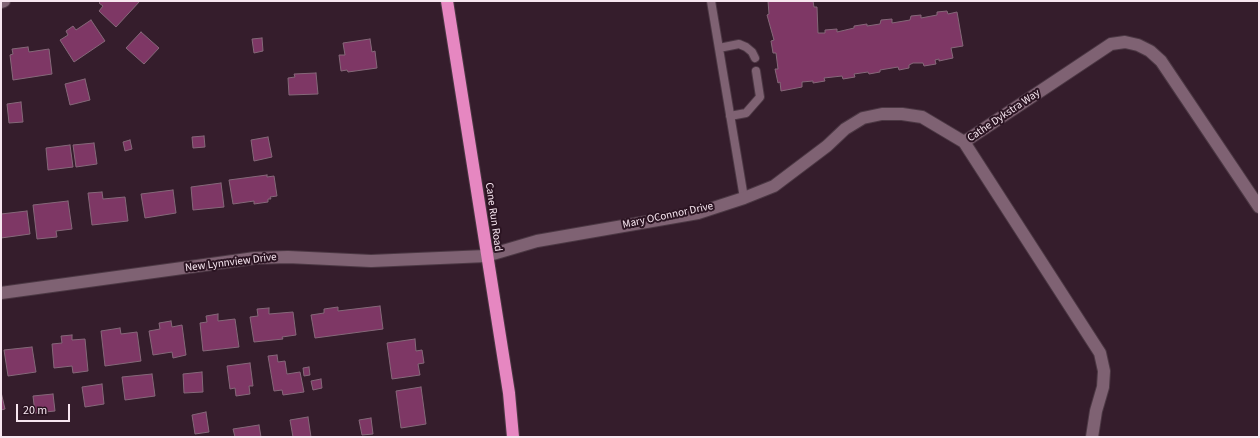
<!DOCTYPE html>
<style>
body{margin:0}
#map{position:relative;width:1260px;height:438px;overflow:hidden;background:#351d2c;font-family:"Source Sans 3",sans-serif}
canvas{display:block}
.frame{position:absolute;inset:0;border:2px solid #f7e6f0;pointer-events:none}
.scale{position:absolute;left:16px;top:404px;width:54px;height:18px;box-sizing:border-box;border:2px solid #f7e6f0;border-top:0;padding-left:5px;font-size:12px;line-height:14px;white-space:nowrap;color:#f7e6f0;-webkit-text-stroke:3px #2b1422;paint-order:stroke}
</style>
<div id="map">
<canvas width="1260" height="438"></canvas>
<div class="frame"></div>
<div class="scale">20 m</div>
</div>
<script>
const c = document.querySelector('canvas').getContext('2d');
c.lineJoin = 'round';
function paint(path, color) { c.fillStyle = color; c.fill(path, 'evenodd'); }
const poly = rows => new Path2D(rows.map(r => 'M' + r).join(''));
function strokePath(path, color, width, dash) { c.strokeStyle = color; c.lineWidth = width; c.lineCap = dash ? 'butt' : 'round'; c.setLineDash(dash || []); c.stroke(path); }
function write(font, color, halo, rows, align = 'center') {
  c.font = font + ' "Source Sans 3",sans-serif'; c.lineWidth = 4; c.setLineDash([]); c.textBaseline = 'middle'; c.strokeStyle = halo; c.fillStyle = color; for (const [text, x, y, turn = 0] of rows) {
    c.save(); c.translate(x, y); c.rotate((+turn || 0) * Math.PI / 180); c.textAlign = isNaN(turn) ? turn : align; if (halo) c.strokeText(text, 0, 0); c.fillText(text, 0, 0); c.restore();
  }
}
const building = poly([
 [101,1,140,1,116,27,99,11,103,6,99,3,101,1],
 [768,1,813,1,814,7,817,7,818,33,825,33,825,30,837,29,837,32,854,28,854,26,867,24,867,26,880,24,881,20,892,19,892,23,910,20,911,16,921,15,921,18,937,15,937,12,947,11,948,14,957,12,963,46,951,48,953,58,939,61,939,59,935,60,936,64,924,66,923,63,913,63,909,65,909,68,899,70,898,67,880,70,880,72,869,74,868,72,854,74,855,77,843,79,842,76,824,78,825,81,813,83,813,81,802,82,802,87,781,91,780,82,778,83,775,69,778,69,776,53,773,53,771,41,774,40,767,15,769,14,768,1],
 [91,20,105,41,74,62,60,40,68,35,66,31,73,26,76,30,91,20],
 [141,32,159,48,144,64,126,48,141,32],
 [262,38,263,51,254,53,252,39,262,38],
 [370,39,372,52,375,51,377,68,348,72,347,70,341,71,339,55,345,55,343,43,370,39],
 [28,47,29,52,49,49,52,74,13,80,10,55,13,54,12,49,28,47],
 [316,73,318,94,289,95,288,78,295,77,294,74,316,73],
 [85,79,90,100,70,105,65,84,85,79],
 [21,102,23,122,9,123,7,104,21,102],
 [204,136,205,147,193,148,192,137,204,136],
 [268,137,272,157,254,161,251,140,268,137],
 [130,140,132,149,125,151,123,142,130,140],
 [94,143,97,164,76,167,73,145,94,143],
 [70,145,73,167,48,170,46,148,70,145],
 [267,175,267,177,274,176,277,196,270,197,271,199,268,199,268,202,254,204,254,201,233,204,229,180,267,175],
 [221,183,224,207,193,210,191,187,221,183],
 [173,190,176,213,145,218,141,194,173,190],
 [102,192,103,199,125,197,128,221,92,225,88,193,102,192],
 [68,201,72,229,56,231,57,237,37,239,33,205,68,201],
 [27,211,30,234,1,238,1,214,27,211],
 [380,306,383,329,315,338,311,315,324,313,324,309,338,307,338,311,380,306],
 [269,308,269,314,293,312,296,335,282,337,283,339,254,342,250,317,258,316,257,309,269,308],
 [218,314,218,321,235,319,239,347,203,351,200,323,207,322,206,316,218,314],
 [171,321,172,327,182,325,186,355,173,358,172,352,153,355,149,331,160,329,159,323,171,321],
 [120,328,121,334,137,332,141,361,105,366,101,331,120,328],
 [72,335,72,340,85,339,88,371,73,373,72,366,54,368,52,344,62,343,61,336,72,335],
 [415,339,416,351,422,350,424,363,418,364,420,375,392,379,387,343,415,339],
 [32,347,36,372,8,376,4,350,32,347],
 [277,355,278,362,285,361,287,374,300,372,304,392,283,395,282,390,274,391,268,356,277,355],
 [250,363,253,386,249,386,250,394,236,396,235,388,230,389,227,366,250,363],
 [309,367,310,375,304,376,303,368,309,367],
 [202,372,203,392,184,393,183,374,202,372],
 [152,374,155,396,125,400,122,377,152,374],
 [321,379,322,388,313,390,311,381,321,379],
 [102,384,104,404,85,407,82,387,102,384],
 [421,387,426,424,401,428,396,391,421,387],
 [1,392,5,409,1,410,1,392],
 [53,394,55,411,35,413,33,396,53,394],
 [206,412,209,432,195,434,192,415,206,412],
 [308,417,311,437,293,437,290,420,308,417],
 [371,418,373,434,362,435,359,420,371,418],
 [259,425,261,437,235,437,233,429,259,425]
]);
paint(building, '#7e3765');
strokePath(building, '#856879', 1);
const lane = poly([
 [711,1,744,198],
 [719,48,739,44,746,47,752,52,755,58],
 [730,116,746,113,760,97,756,71]
]);
const street = poly([
 [1,2,4,1],
 [964,142,1111,44,1125,42,1138,45,1150,51,1161,61,1259,207],
 [1,293,255,258,288,257,371,261,486,256,537,241,698,213,744,198,774,186,827,146,845,129,863,118,882,114,902,114,922,117,964,142,1100,353,1104,371,1103,387,1096,411,1092,437]
]);
const highway = poly([
 [447,1,509,393,513,437]
]);
strokePath(lane, '#4c3844', 10);
strokePath(street, '#4c3844', 14);
strokePath(highway, '#4c3844', 14);
strokePath(lane, '#7f6273', 8);
strokePath(street, '#7f6273', 12);
strokePath(highway, '#e687c1', 12);
write('11px', '#f7e6f0', '#2b1422', [
 ["Cathe Dykstra Way",1004,116,-34],
 ["Mary OConnor Drive",668,216,-12],
 ["Cane Run Road",493,217,82],
 ["New Lynnview Drive",231,263,-7]
]);
</script>
